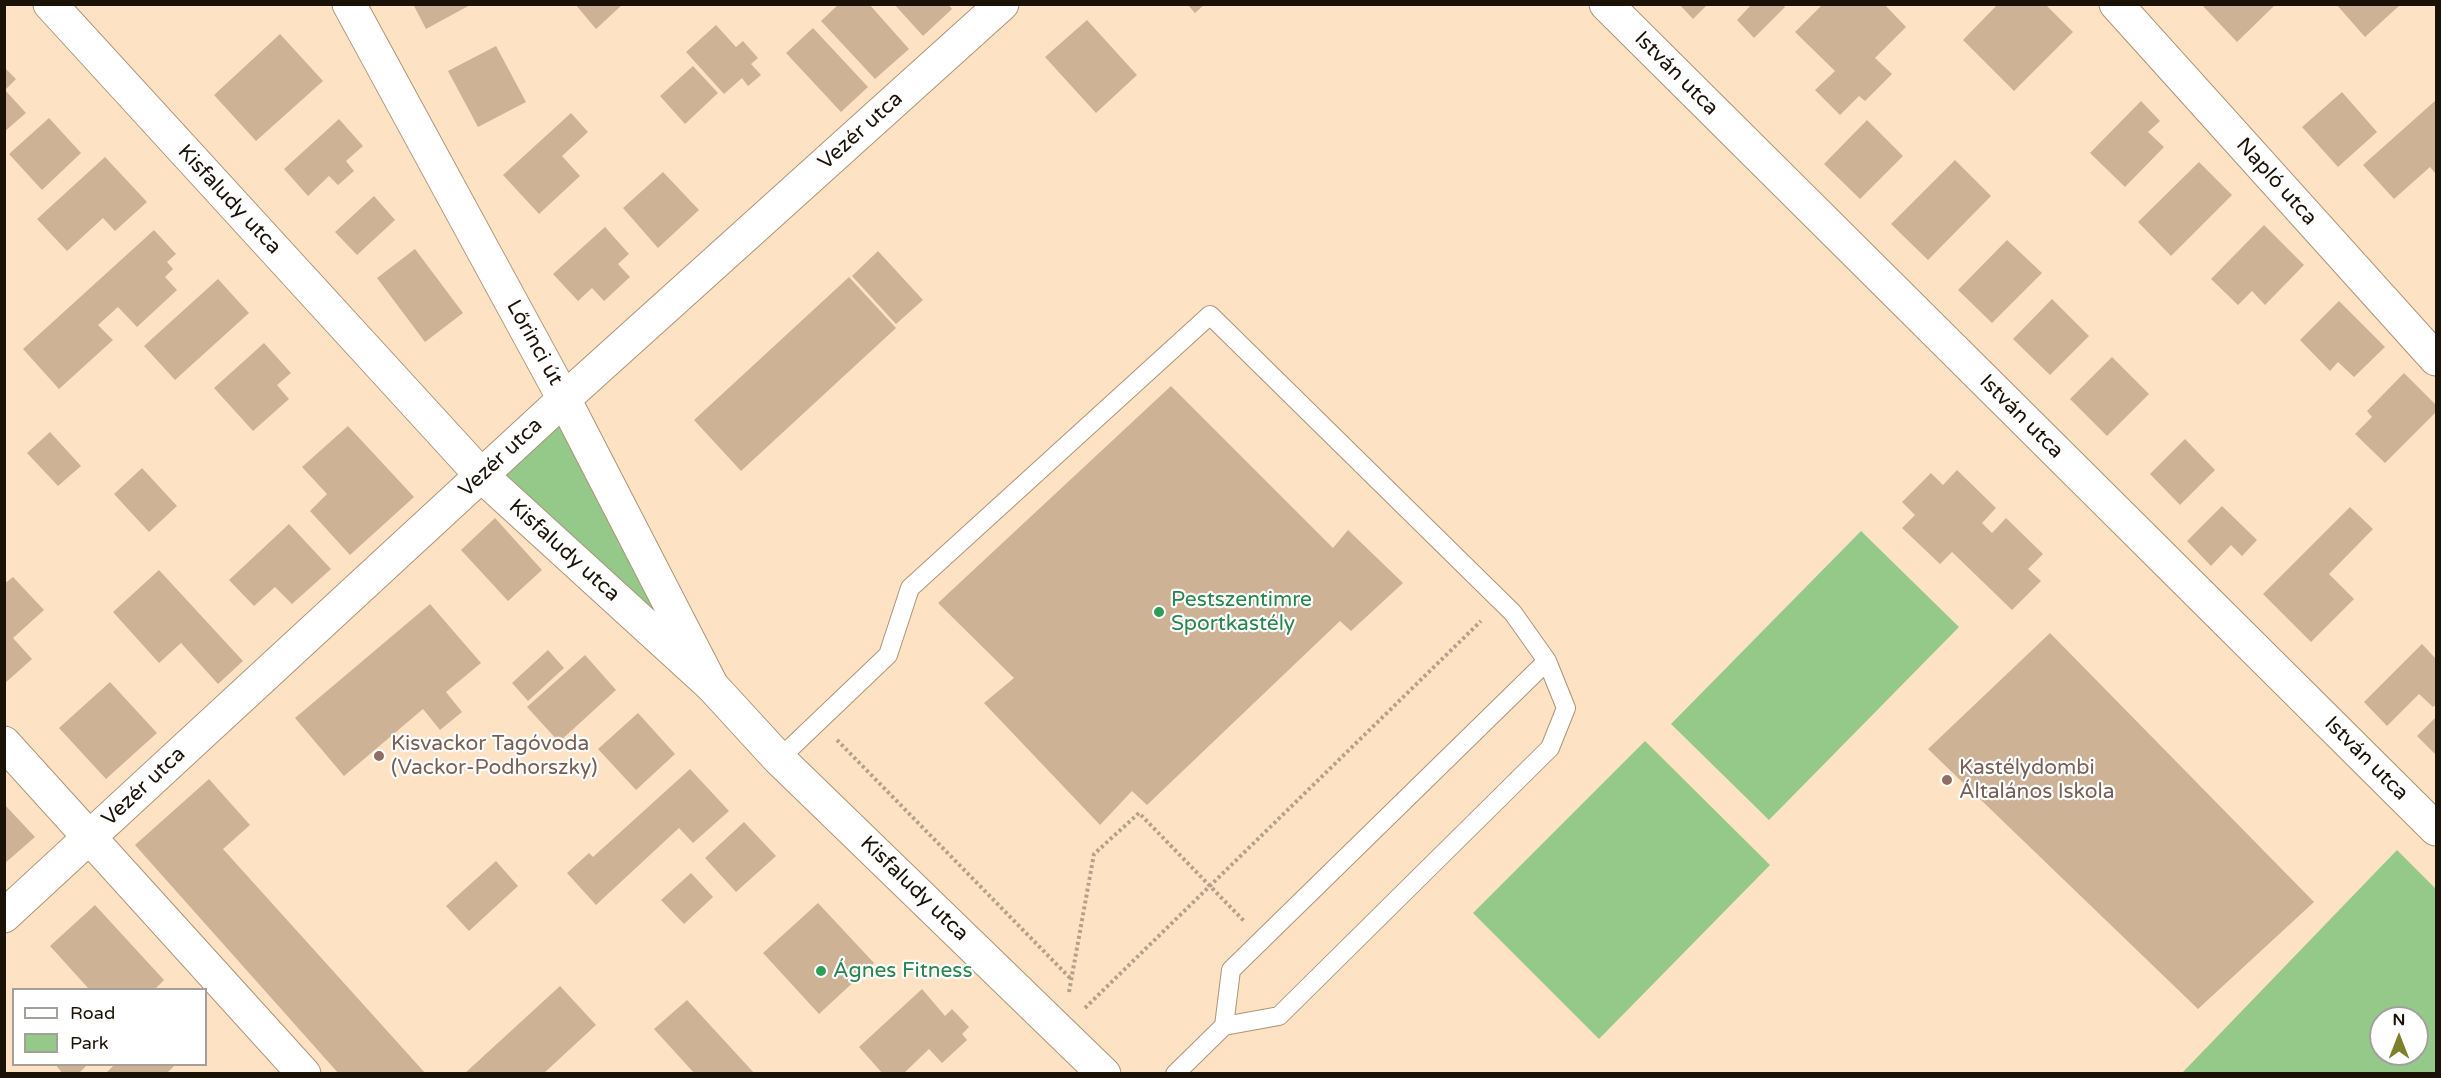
<!DOCTYPE html>
<meta charset="utf-8">
<style>
body{margin:0}
#map{position:relative;width:2441px;height:1078px;overflow:hidden;background:#fee2c4;font-family:"Varela Round",sans-serif}
canvas{display:block}
.frame{position:absolute;inset:0;border:6px solid #1a1107;pointer-events:none}
.legend{position:absolute;left:12px;top:988px;width:195px;height:78px;box-sizing:border-box;background:#fff;border:2px solid #a3a09c;margin:0;padding:8px 10px;list-style:none;font-size:18px;color:#1a1107}
.legend li{display:flex;align-items:center;gap:12px;height:30px}
.legend b{width:30px;border:2px solid #a3a09c}
.north{position:absolute;left:2369px;top:1006px;width:60px;height:60px;box-sizing:border-box;background:#fff;border:2px solid #a3a09c;border-radius:50%;rotate:0deg;font-size:16px;font-weight:700;line-height:24px;text-align:center;color:#1a1107}
.north::after{content:'';display:block;margin:auto;width:21px;height:27px;background:#7c8029;clip-path:polygon(50% 0,100% 100%,50% 72%,0 100%)}
</style>
<div id="map">
<canvas width="2441" height="1078"></canvas>
<div class="frame"></div>
<ul class="legend">
<li><b style="height:8px;background:#fff"></b>Road</li>
<li><b style="height:16px;background:#95c98a"></b>Park</li>
</ul>
<div class="north">N</div>
</div>
<script>
const c = document.querySelector('canvas').getContext('2d');
c.lineJoin = 'round';
function paint(path, color) { c.fillStyle = color; c.fill(path, 'evenodd'); }
const poly = rows => new Path2D(rows.map(r => 'M' + r).join(''));
function strokePath(path, color, width, dash) { c.strokeStyle = color; c.lineWidth = width; c.lineCap = dash ? 'butt' : 'round'; c.setLineDash(dash || []); c.stroke(path); }
function write(font, color, halo, rows, align = 'center') {
  c.font = font + ' "Varela Round",sans-serif'; c.lineWidth = 4.5; c.setLineDash([]); c.textBaseline = 'middle'; c.strokeStyle = halo; c.fillStyle = color; for (const [text, x, y, turn = 0] of rows) {
    c.save(); c.translate(x, y); c.rotate((+turn || 0) * Math.PI / 180); c.textAlign = isNaN(turn) ? turn : align; if (halo) c.strokeText(text, 0, 0); c.fillText(text, 0, 0); c.restore();
  }
}
paint(poly([
 [564,399,712,686,482,476],
 [1861,531,1959,627,1769,820,1671,724],
 [1645,741,1770,865,1599,1039,1473,913],
 [2397,850,2436,889,2436,1073,2182,1073],
 [2381,1018,2417,1018,2417,1054,2381,1054]
]), '#95c98a');
paint(poly([
 [413,4,472,4,426,29],
 [575,4,623,4,596,29],
 [839,4,869,4,909,49,875,79,821,21],
 [894,4,948,4,952,9,923,36],
 [1187,4,1205,4,1195,13],
 [1679,4,1708,4,1693,19],
 [1752,4,1782,4,1785,7,1754,38,1737,20],
 [1823,4,1884,4,1906,27,1875,58,1892,74,1865,101,1859,96,1840,115,1815,90,1835,71,1795,32],
 [1998,4,2045,4,2073,32,2014,91,1963,40],
 [2201,4,2276,4,2237,42],
 [2336,4,2401,4,2365,37],
 [1087,20,1137,75,1096,113,1045,57],
 [716,25,736,47,743,41,758,58,751,64,761,75,748,86,742,78,724,94,686,52],
 [813,28,868,87,841,112,786,53],
 [280,34,323,81,256,141,214,95],
 [496,46,526,102,478,127,448,71],
 [693,66,718,93,685,124,660,96],
 [4,67,16,79,5,90,26,113,4,132],
 [2342,92,2377,132,2338,167,2302,127],
 [2436,100,2436,174,2430,167,2394,199,2363,165],
 [2141,101,2160,121,2148,132,2164,147,2125,187,2090,153],
 [571,113,588,132,562,156,580,176,539,214,503,175],
 [49,118,81,153,42,190,9,154],
 [339,119,363,146,346,161,354,171,338,185,329,176,308,196,284,169],
 [1867,120,1903,156,1860,199,1824,164],
 [105,157,147,202,115,231,103,218,67,251,37,219],
 [1955,160,1991,196,1928,260,1891,224],
 [2199,162,2232,195,2171,256,2138,222],
 [663,172,699,210,658,248,623,208],
 [374,196,395,220,357,255,335,232],
 [2264,225,2304,265,2265,305,2252,291,2238,305,2211,279],
 [605,227,629,254,618,264,630,277,604,301,592,288,578,301,553,274],
 [154,230,176,254,167,262,173,269,165,277,177,290,137,327,118,307,98,325,113,340,59,389,23,349],
 [2007,240,2042,273,1992,323,1958,290],
 [415,249,463,313,425,342,377,278],
 [878,251,923,300,896,324,852,276],
 [849,277,896,328,741,471,694,420],
 [218,279,249,313,175,380,144,346],
 [2052,299,2089,336,2050,375,2013,339],
 [2339,301,2385,347,2354,377,2338,362,2330,371,2300,340],
 [264,343,291,373,277,385,289,399,253,431,214,388],
 [2112,357,2149,394,2107,436,2070,399],
 [2404,373,2436,405,2436,412,2385,463,2355,434,2372,417,2367,411],
 [1171,386,1333,548,1348,530,1403,583,1351,631,1340,621,1147,805,1132,791,1100,825,984,703,1014,678,938,603],
 [348,426,414,497,350,555,310,511,327,494,302,467],
 [50,432,81,466,58,486,27,453],
 [2185,439,2215,470,2180,505,2150,474],
 [142,468,177,506,149,532,114,494],
 [1957,470,1996,508,1982,523,1992,533,2006,518,2043,554,2028,569,2041,581,2012,610,1952,552,1940,564,1902,528,1915,515,1902,502,1931,473,1943,485],
 [2222,506,2257,540,2242,556,2231,545,2211,566,2187,541],
 [2350,507,2373,529,2329,574,2354,599,2311,642,2263,594],
 [495,518,542,570,508,601,461,550],
 [289,524,331,569,292,604,275,587,254,606,229,580],
 [159,570,243,661,218,684,181,643,159,663,113,612],
 [13,577,44,610,13,638,32,659,4,684,4,584],
 [430,604,481,663,446,692,462,712,440,730,423,709,344,776,295,718],
 [2050,633,2314,902,2198,1009,1928,749],
 [2422,644,2436,659,2436,704,2433,707,2419,694,2387,726,2364,702],
 [548,650,564,668,528,701,512,683],
 [585,655,616,690,559,742,527,707],
 [110,682,157,733,106,779,59,728],
 [638,713,675,754,636,790,598,749],
 [2436,717,2436,755,2417,736],
 [690,769,729,811,693,843,679,828,596,905,567,873,589,853,593,857],
 [209,779,250,825,223,849,426,1074,339,1074,135,845],
 [4,804,35,837,4,864],
 [744,822,776,856,736,892,705,858],
 [496,861,518,886,469,931,446,906],
 [691,873,713,897,684,924,661,900],
 [818,903,874,963,819,1014,763,953],
 [95,905,164,980,154,990,86,990,88,988,50,946],
 [560,986,596,1025,543,1074,464,1074],
 [922,989,945,1016,952,1009,969,1027,962,1034,967,1040,942,1063,929,1049,903,1074,883,1074,859,1047],
 [687,1000,755,1074,695,1074,654,1029],
 [55,1064,88,1064,78,1074,63,1074],
 [115,1064,176,1064,166,1074,105,1074]
]), '#cdb296');
const lane = poly([
 [779,759,888,655,910,588,1210,315,1513,613,1547,661,1566,708,1550,748,1279,1016,1224,1026,1175,1074],
 [1224,1026,1231,970,1547,661]
]);
const street = poly([
 [50,4,482,476,711,685],
 [1606,4,2436,829],
 [2116,4,2436,359],
 [4,743,304,1074],
 [4,916,564,399,1002,4]
]);
const secondary = poly([
 [349,4,564,399,712,686,779,759,1104,1074]
]);
strokePath(lane, '#ad9478', 20);
strokePath(street, '#ad9478', 35);
strokePath(secondary, '#ad9478', 35);
strokePath(poly([
 [837,740,1071,979],
 [1069,992,1094,854,1139,813,1244,921],
 [1085,1008,1481,621]
]), '#b6a088', 4, [3, 3]);
strokePath(lane, '#fff', 18);
strokePath(street, '#fff', 33);
strokePath(secondary, '#fff', 33);
for (const [x, y, r, color] of [
 [1159,612,6,"#2e9e5b"],
 [379,756,6,"#8d6e63"],
 [1947,780,6,"#8d6e63"],
 [821,971,6,"#2e9e5b"]
]) { const dot = new Path2D(); dot.arc(x, y, r, 0, 2 * Math.PI); c.fillStyle = color; c.fill(dot); strokePath(dot, '#fff', 2); }
write('21px', '#1a1107', '#fff', [
 ["István utca",1676,74,45],
 ["Vezér utca",861,131,-42],
 ["Napló utca",2276,182,48],
 ["Kisfaludy utca",229,200,47],
 ["Lőrinci út",534,343,61],
 ["István utca",2021,417,45],
 ["Vezér utca",501,458,-43],
 ["Kisfaludy utca",564,551,42],
 ["István utca",2366,759,45],
 ["Vezér utca",144,787,-43],
 ["Kisfaludy utca",914,889,44]
]);
write('21px', '#27864d', '#fff', [
 ["Pestszentimre",1171,600],
 ["Sportkastély",1171,624],
 ["Ágnes Fitness",833,971]
], 'left');
write('21px', '#785e54', '#fff', [
 ["Kisvackor Tagóvoda",391,744],
 ["(Vackor-Podhorszky)",391,768],
 ["Kastélydombi",1959,768],
 ["Általános Iskola",1959,792]
], 'left');
</script>
